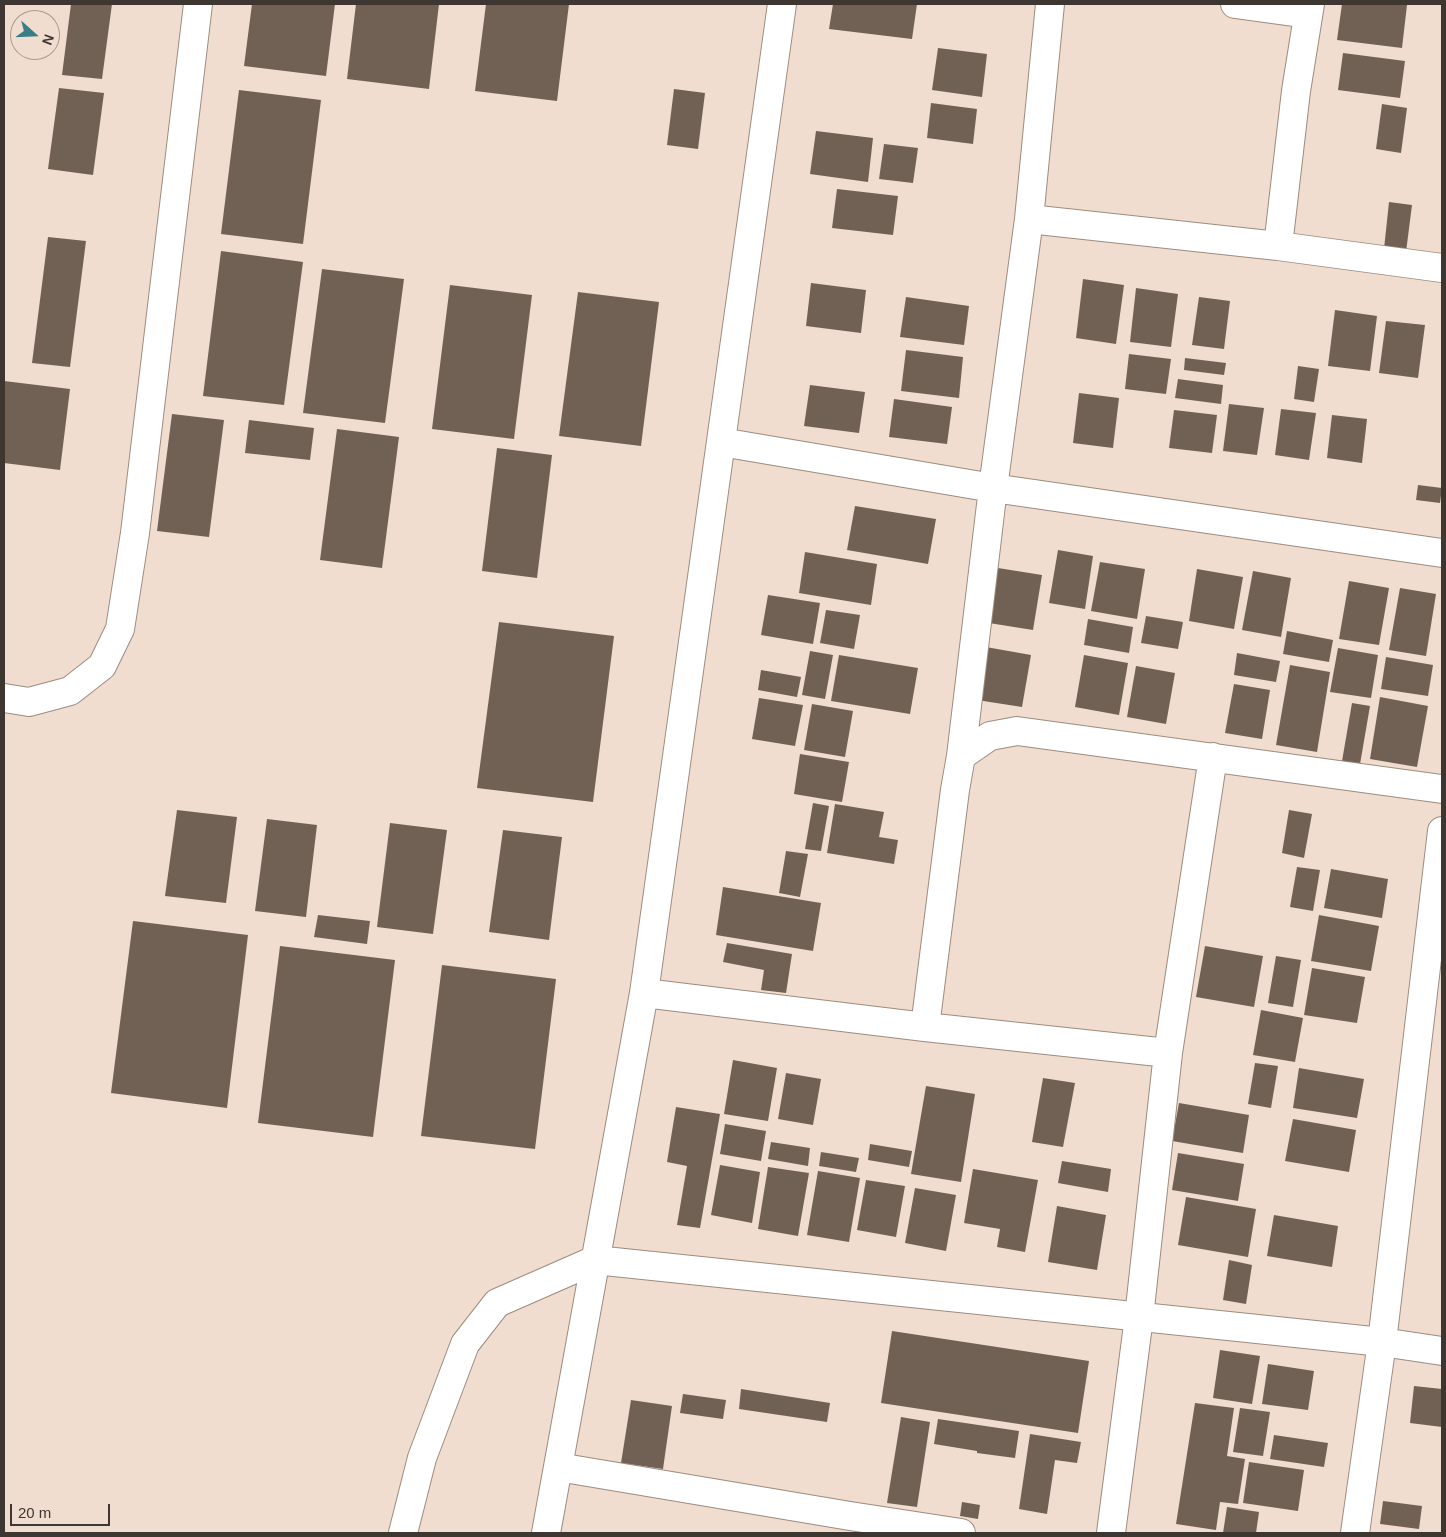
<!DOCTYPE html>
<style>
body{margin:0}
#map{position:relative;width:1446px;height:1537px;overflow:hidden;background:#f0ddcf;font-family:Helvetica,sans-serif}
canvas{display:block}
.frame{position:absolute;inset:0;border:5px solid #3d3631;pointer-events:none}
.north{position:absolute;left:10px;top:10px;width:50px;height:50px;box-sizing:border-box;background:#f0ddcf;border:1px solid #a89a90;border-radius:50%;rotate:110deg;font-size:14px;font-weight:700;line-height:20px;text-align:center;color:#3d3631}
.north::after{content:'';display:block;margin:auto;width:18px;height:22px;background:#377e88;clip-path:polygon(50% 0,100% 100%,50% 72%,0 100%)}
.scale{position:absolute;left:10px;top:1504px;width:100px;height:22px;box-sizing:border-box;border:2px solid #3d3631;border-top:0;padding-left:6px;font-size:15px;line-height:18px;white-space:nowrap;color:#3d3631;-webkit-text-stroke:4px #f0ddcf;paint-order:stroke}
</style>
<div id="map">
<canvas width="1446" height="1537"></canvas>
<div class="frame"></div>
<div class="north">N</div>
<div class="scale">20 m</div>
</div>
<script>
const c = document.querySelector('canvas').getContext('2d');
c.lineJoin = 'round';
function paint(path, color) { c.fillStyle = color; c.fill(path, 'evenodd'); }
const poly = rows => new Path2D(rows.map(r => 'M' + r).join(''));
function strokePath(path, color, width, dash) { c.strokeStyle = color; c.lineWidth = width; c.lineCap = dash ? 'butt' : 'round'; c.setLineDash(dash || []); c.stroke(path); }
paint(poly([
 [71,4,112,4,102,79,62,75],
 [252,4,335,4,326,76,244,66],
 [356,4,439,4,429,89,347,79],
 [486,4,569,4,557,101,475,91],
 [833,4,917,4,912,39,829,29],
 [1342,4,1407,5,1402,48,1337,40],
 [938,48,987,54,982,97,932,90],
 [1343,53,1405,61,1400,98,1338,90],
 [59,88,104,93,93,175,48,169],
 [674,89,705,93,698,149,667,145],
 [239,90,321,100,303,244,221,234],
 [931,103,977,109,973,144,927,138],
 [1382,104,1407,108,1401,153,1376,149],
 [816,131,873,138,868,182,810,174],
 [884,144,918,148,913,183,879,179],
 [837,189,898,196,893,235,832,228],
 [1389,202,1412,205,1406,252,1384,249],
 [48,237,86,241,70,367,32,363],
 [221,251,303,262,284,405,203,396],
 [322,269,404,279,385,423,303,413],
 [1083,279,1124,285,1116,344,1076,338],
 [811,283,866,290,861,333,806,326],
 [450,285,532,295,514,439,432,429],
 [1136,288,1178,294,1171,347,1130,342],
 [578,292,659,302,641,446,559,436],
 [906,297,969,306,964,345,900,337],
 [1199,297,1230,301,1224,349,1192,345],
 [1335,310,1377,316,1370,371,1328,366],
 [1386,321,1425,325,1418,378,1379,373],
 [906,350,963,357,959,398,901,391],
 [1129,354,1171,359,1166,394,1125,389],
 [1185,358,1226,363,1224,375,1184,370],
 [1298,366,1319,369,1314,402,1294,399],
 [1178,379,1223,385,1221,404,1175,398],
 [4,381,70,389,60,470,4,463],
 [810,385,865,392,859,433,804,426],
 [1079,393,1119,398,1113,448,1073,443],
 [894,399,952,407,947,444,889,437],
 [1229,404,1264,408,1257,455,1223,451],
 [1281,409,1316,413,1309,460,1275,455],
 [1174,410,1217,415,1212,453,1169,448],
 [172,414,224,420,209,537,157,531],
 [1332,415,1367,419,1362,463,1327,458],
 [249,420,314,428,310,460,245,453],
 [337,429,399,437,382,568,320,560],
 [497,448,552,455,537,578,482,571],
 [1418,485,1442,488,1440,503,1416,500],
 [855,506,936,519,928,564,847,550],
 [1058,550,1093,556,1085,609,1049,603],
 [805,552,877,564,871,605,799,593],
 [1100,562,1145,569,1137,619,1091,611],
 [998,568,1042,575,1033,630,989,623],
 [1197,569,1243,577,1234,629,1189,621],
 [1253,571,1291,578,1281,637,1242,630],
 [1349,581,1389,588,1379,645,1339,639],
 [1400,588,1436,594,1426,656,1389,650],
 [768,595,820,603,813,644,761,635],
 [826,610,860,615,854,649,820,643],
 [1146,616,1183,622,1178,649,1141,643],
 [1088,619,1133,627,1129,653,1084,645],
 [499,622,614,636,593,802,477,788],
 [1287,631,1333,640,1329,662,1283,654],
 [986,647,1031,655,1022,707,977,700],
 [1338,648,1378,655,1371,698,1330,692],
 [810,651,833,655,825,699,802,695],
 [1237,653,1280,661,1276,682,1234,675],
 [839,655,918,668,910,714,831,701],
 [1084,655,1128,663,1119,715,1075,707],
 [1386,657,1433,665,1428,696,1381,689],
 [1290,665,1330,672,1317,752,1276,745],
 [1136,666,1175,673,1166,724,1127,717],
 [761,670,801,677,797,697,758,690],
 [1234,684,1270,690,1262,739,1225,733],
 [1380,697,1428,706,1417,767,1370,759],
 [759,698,803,705,795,746,752,739],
 [1352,703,1370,706,1359,770,1341,767],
 [812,704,853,711,845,757,804,750],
 [800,754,849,762,842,802,794,794],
 [813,803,829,806,821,851,805,849],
 [835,804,884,812,879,837,898,840,894,864,827,853],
 [177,810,237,817,226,903,165,896],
 [1289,810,1312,814,1304,858,1282,853],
 [267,819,317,825,306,917,255,911],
 [390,823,447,830,433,934,377,927],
 [503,830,562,837,549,940,489,932],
 [786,851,808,854,800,897,779,893],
 [1297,867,1320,870,1313,911,1290,907],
 [1331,869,1388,879,1382,918,1324,908],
 [723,887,821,903,813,951,716,935],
 [318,915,370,921,367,944,314,937],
 [1319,915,1379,926,1371,971,1311,961],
 [133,921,248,935,227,1108,111,1093],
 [727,943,792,954,786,993,761,990,764,970,723,962],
 [280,946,395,960,373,1137,258,1123],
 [1205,946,1263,956,1254,1007,1196,997],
 [1276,956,1301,960,1293,1007,1268,1003],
 [442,965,556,979,535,1149,421,1136],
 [1312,968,1365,977,1357,1023,1304,1015],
 [1261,1010,1303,1018,1295,1062,1253,1055],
 [733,1060,777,1068,768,1121,724,1114],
 [1255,1063,1278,1066,1271,1108,1248,1104],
 [1299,1068,1364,1079,1357,1118,1293,1108],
 [786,1073,821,1079,813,1125,778,1119],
 [1043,1078,1075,1083,1063,1147,1032,1142],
 [926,1086,975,1094,961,1182,911,1174],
 [1179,1103,1249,1115,1243,1153,1172,1141],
 [676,1107,720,1114,700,1228,677,1225,687,1166,667,1162],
 [1293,1119,1356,1130,1349,1172,1285,1161],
 [725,1124,766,1131,761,1161,720,1154],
 [771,1142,810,1148,808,1166,768,1159],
 [870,1144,912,1151,909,1167,868,1160],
 [821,1152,859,1158,856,1172,819,1166],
 [1178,1153,1244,1164,1238,1201,1172,1190],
 [1062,1161,1111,1169,1108,1192,1058,1183],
 [720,1165,760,1172,752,1223,711,1215],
 [768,1167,809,1173,798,1236,758,1229],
 [973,1169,1038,1180,1025,1252,997,1247,1000,1229,964,1223],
 [818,1171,860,1178,849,1242,807,1235],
 [866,1180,905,1186,896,1237,857,1230],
 [915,1188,956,1195,946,1251,905,1243],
 [1186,1197,1256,1209,1248,1257,1178,1245],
 [1057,1206,1106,1215,1097,1270,1048,1262],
 [1274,1215,1338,1226,1332,1267,1267,1256],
 [1229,1260,1252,1265,1246,1304,1223,1300],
 [892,1331,1089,1361,1078,1433,881,1403],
 [1220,1350,1260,1356,1252,1404,1213,1398],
 [1268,1364,1314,1371,1308,1410,1262,1404],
 [1414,1386,1442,1389,1442,1427,1410,1423],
 [741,1389,830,1403,827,1422,739,1409],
 [683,1394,726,1400,723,1419,680,1413],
 [631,1400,672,1406,663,1469,621,1463],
 [1195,1403,1234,1408,1227,1456,1245,1459,1238,1504,1220,1502,1216,1530,1176,1524],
 [1240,1408,1270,1412,1263,1456,1233,1452],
 [901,1417,930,1422,917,1507,887,1503],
 [938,1419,1019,1431,1015,1458,977,1453,977,1451,934,1444],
 [1030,1434,1081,1442,1077,1463,1055,1460,1047,1514,1019,1509],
 [1274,1435,1328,1443,1324,1467,1270,1459],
 [1249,1462,1304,1470,1298,1511,1243,1503],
 [1383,1501,1422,1506,1419,1529,1380,1524],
 [962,1502,980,1505,978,1519,960,1516],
 [1227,1507,1259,1512,1256,1533,1223,1533]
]), '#716155');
const minor = poly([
 [1235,4,1308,14],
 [1029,219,1278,246,1442,268],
 [1278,246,1296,91,1310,4],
 [721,442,993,488,1442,553],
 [4,698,29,702,70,691,102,666,120,629,135,533,198,4],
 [961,756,993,488,1029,219,1050,4],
 [644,993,925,1027,1168,1053],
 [925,1027,955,790,961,756,990,736,1017,731,1442,789],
 [558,1467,850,1516,961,1533],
 [403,1533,422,1458,465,1344,497,1303,595,1260,1382,1342,1442,1351],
 [546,1533,644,993,782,4],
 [1111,1533,1139,1317,1168,1053,1213,757],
 [1355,1533,1382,1342,1442,831]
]);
strokePath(minor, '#9d8c7f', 30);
strokePath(minor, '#fff', 28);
</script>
